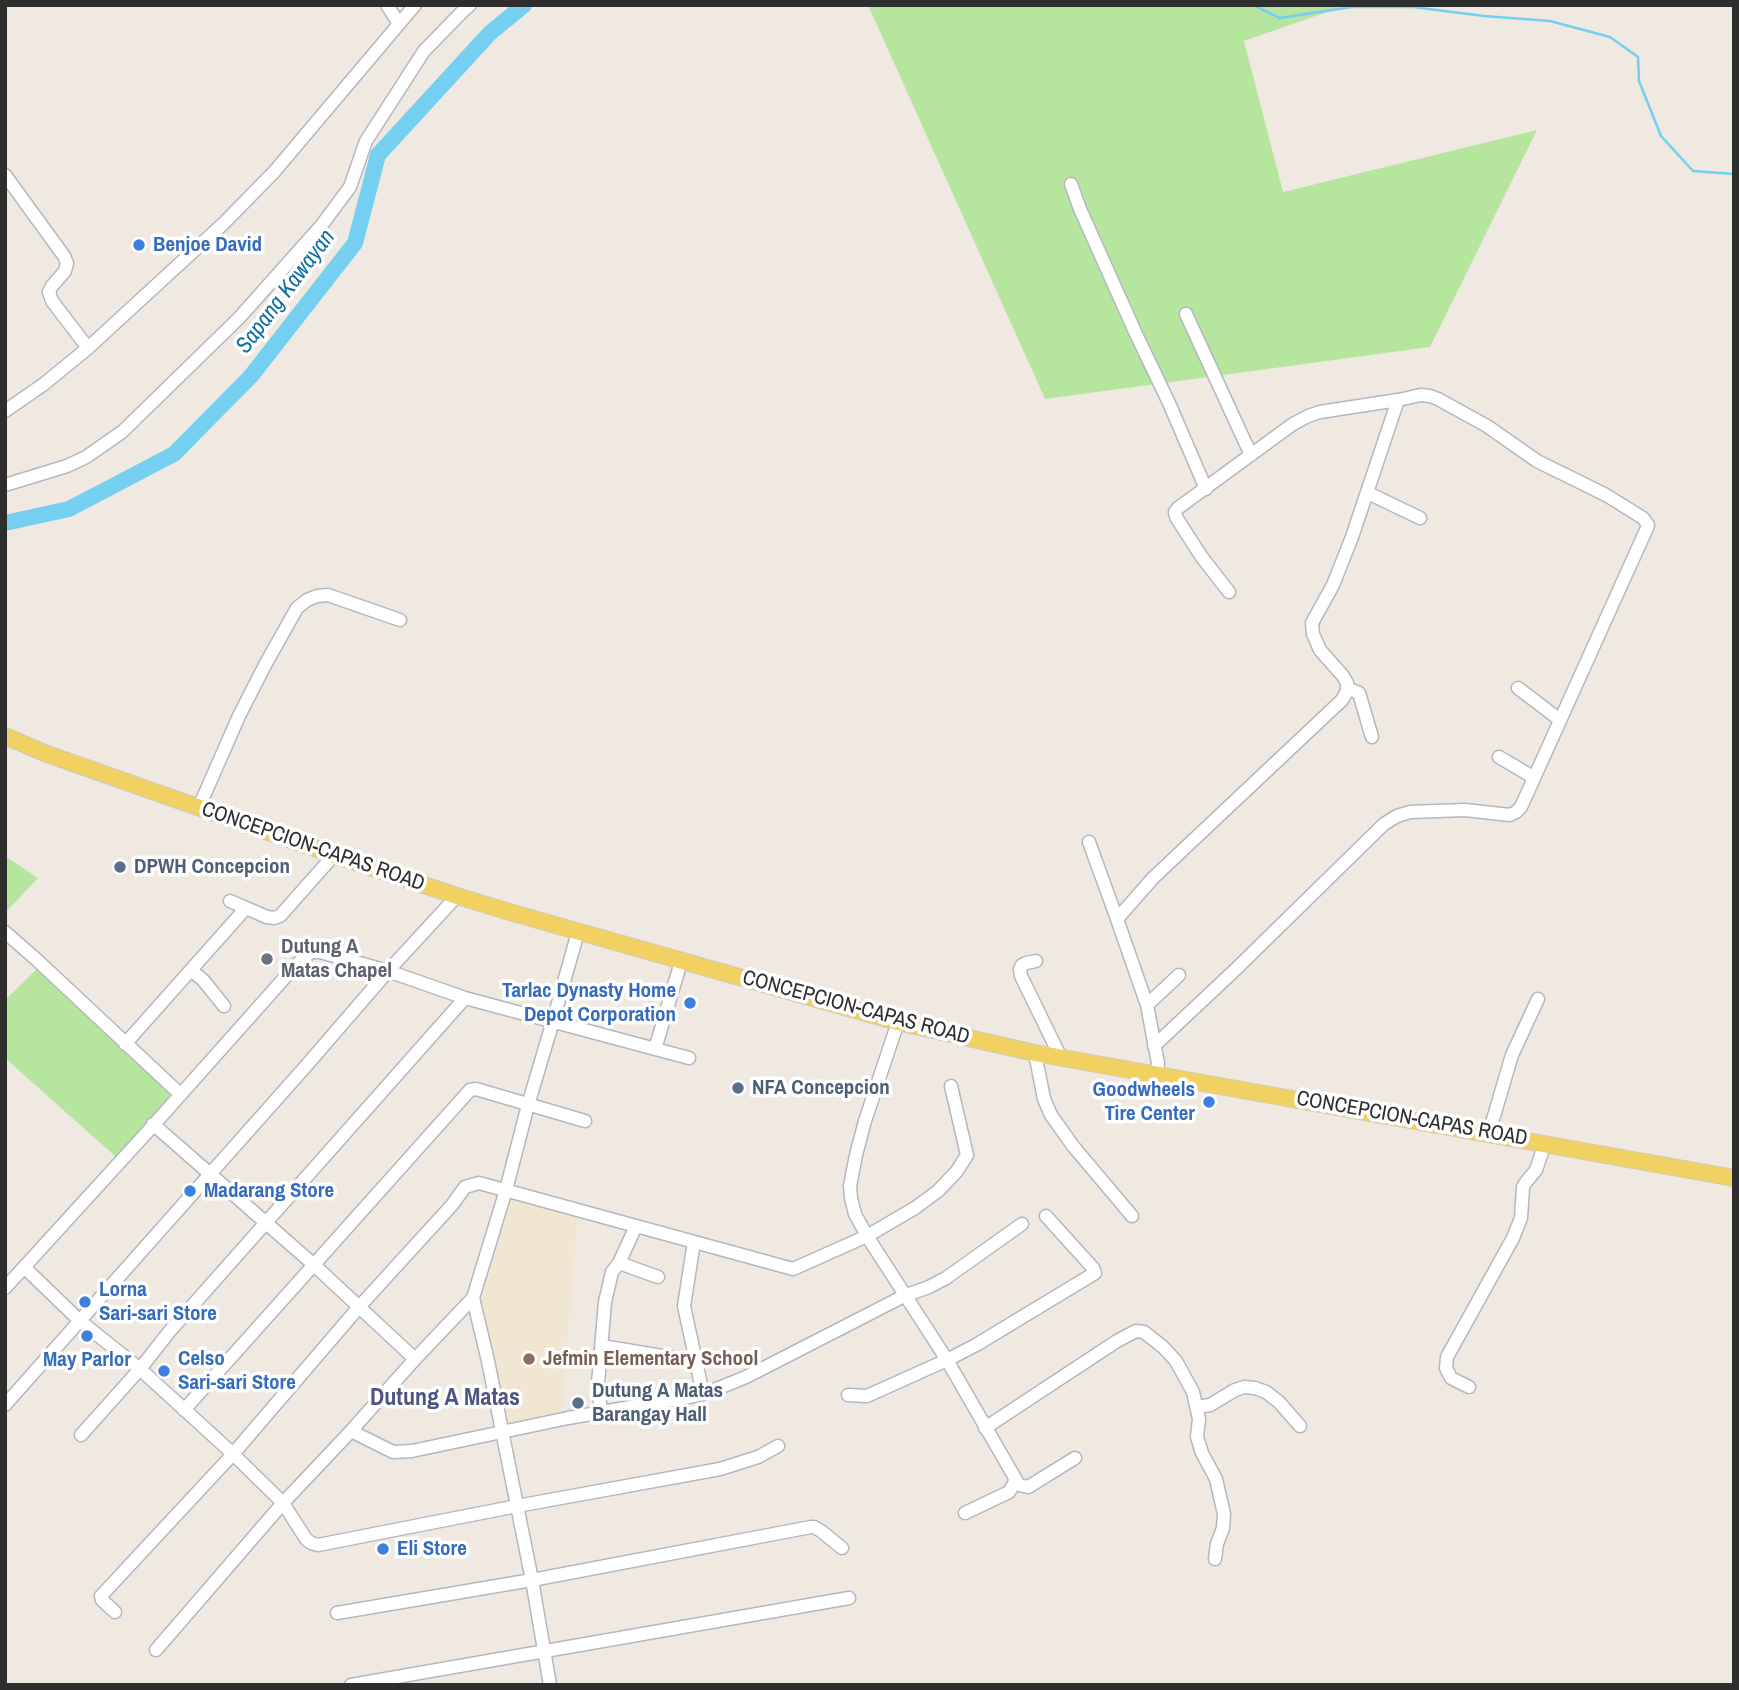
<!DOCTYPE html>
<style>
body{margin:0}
#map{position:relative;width:1739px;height:1690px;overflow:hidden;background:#efe9e1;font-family:"Archivo Narrow",sans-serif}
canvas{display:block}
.frame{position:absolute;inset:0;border:7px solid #2e2e2e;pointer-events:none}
</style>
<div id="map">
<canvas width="1739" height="1690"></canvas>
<div class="frame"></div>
</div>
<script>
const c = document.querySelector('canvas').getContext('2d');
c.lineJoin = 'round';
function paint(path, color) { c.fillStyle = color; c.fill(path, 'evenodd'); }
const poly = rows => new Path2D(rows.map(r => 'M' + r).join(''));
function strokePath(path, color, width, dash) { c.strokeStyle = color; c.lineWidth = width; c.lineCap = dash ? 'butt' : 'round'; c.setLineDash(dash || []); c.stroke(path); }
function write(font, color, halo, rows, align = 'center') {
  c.font = font + ' "Archivo Narrow",sans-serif'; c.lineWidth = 7; c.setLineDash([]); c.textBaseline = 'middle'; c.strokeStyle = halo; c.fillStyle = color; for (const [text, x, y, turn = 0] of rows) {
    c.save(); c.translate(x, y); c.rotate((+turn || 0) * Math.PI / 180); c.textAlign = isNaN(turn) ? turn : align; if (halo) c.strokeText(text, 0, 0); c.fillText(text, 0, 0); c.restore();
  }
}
paint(poly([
 [515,1197,578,1216,561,1414,514,1424,509,1423,506,1418,481,1303,511,1201]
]), '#f0e6d1');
paint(poly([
 [868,5,1347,5,1244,41,1283,192,1537,130,1430,347,1045,399],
 [5,856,38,878,5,913],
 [38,968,174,1094,116,1157,5,1058,5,1000]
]), '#b6e59e');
strokePath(poly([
 [1253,5,1280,18,1352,7,1413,7,1484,16,1550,21,1610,37,1638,57,1639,81,1661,136,1693,171,1734,174]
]), '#75cff0', 2.5);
strokePath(poly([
 [5,523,69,509,174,454,251,376,355,243,378,155,490,33,524,5]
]), '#75cff0', 16);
const minor = poly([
 [387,5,399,24],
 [5,175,64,256,67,263,65,271,52,286,49,292,52,301,88,348],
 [1071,184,1080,209,1136,334,1169,403,1206,489],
 [1186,314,1251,455],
 [5,411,44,384,88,348,224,223,274,172,415,5],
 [5,485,67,466,86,457,122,432,239,318,321,226,350,187,366,141,424,51,463,11,470,5],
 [1368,493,1420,518],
 [1347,688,1359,693,1372,737],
 [1518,688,1560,720],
 [1499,757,1533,777],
 [199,807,239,716,265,665,297,608,307,600,317,596,328,595,400,620],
 [1089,842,1117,919],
 [230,901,246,908],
 [5,932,38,961,180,1094],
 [1036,961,1026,963,1022,965,1020,969,1021,976,1061,1058],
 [191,970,203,980,224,1006],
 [1147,1005,1179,975],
 [898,1022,865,1121,856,1155,850,1186,851,1198,855,1214,867,1236,947,1360,1019,1485,1028,1487,1033,1484,1075,1458],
 [125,1044,246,908,267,917,274,918,280,916,334,855],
 [1154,1046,1236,969,1384,824,1397,816,1410,812,1465,810,1510,815,1516,812,1521,807,1647,528,1648,525,1643,518,1606,495,1537,461,1487,426,1438,399,1430,396,1421,395,1398,400],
 [655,1049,681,962],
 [1035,1053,1044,1099,1051,1115,1073,1146,1132,1216],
 [1157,1074,1158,1063,1147,1005,1117,919,1153,878,1342,700,1347,691,1347,683,1343,676,1320,650,1313,634,1312,623,1333,585,1352,537,1398,400,1320,412,1308,416,1293,424,1178,508,1175,512,1176,517,1201,556,1229,592],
 [153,1124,313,1264,415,1359],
 [1489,1133,1512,1055,1538,999],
 [694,1242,684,1306,703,1394],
 [619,1263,658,1277],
 [24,1267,80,1321,140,1369,233,1454,283,1503,306,1539,311,1543,318,1545,517,1506,720,1469,758,1457,778,1446],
 [5,1288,150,1129,296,965,311,952,320,952,388,971,465,998,689,1058],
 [473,1298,488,1361,532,1580,550,1685],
 [602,1346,674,1358],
 [1469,1387,1451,1378,1446,1368,1447,1357,1513,1238,1521,1218,1523,1187,1526,1182,1536,1170,1545,1143],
 [848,1395,867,1396,947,1360,976,1345,1095,1273,1093,1268,1046,1216],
 [5,1405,306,1066,388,971,457,896],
 [1197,1407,1210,1405,1235,1390,1244,1387,1255,1388,1266,1392,1279,1402,1300,1426],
 [184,1410,470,1090,476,1089,585,1121],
 [601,1412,598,1383,605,1302,612,1272,619,1263,636,1226],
 [985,1428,1117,1341,1136,1331,1144,1332,1163,1347,1176,1361,1193,1392,1199,1419,1197,1437,1202,1453,1216,1479,1224,1514,1223,1528,1217,1544,1215,1559],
 [351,1431,393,1452,412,1451,568,1418,694,1396,714,1390,746,1377,904,1296,929,1287,946,1278,1022,1224],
 [81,1435,140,1369,169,1332,465,998],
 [965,1513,1009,1492,1016,1480],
 [115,1612,102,1600,101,1596,233,1454,359,1307,452,1205,465,1187,479,1183,793,1269,867,1236,915,1208,938,1191,957,1171,967,1155,951,1086],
 [337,1613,532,1580,811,1527,814,1527,821,1531,842,1548],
 [156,1650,283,1503,351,1431,415,1359,473,1298,506,1190,528,1105,553,1021,578,932],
 [351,1685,849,1598]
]);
const major = poly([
 [5,736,47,754,334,855,457,896,513,913,898,1022,1035,1053,1734,1178]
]);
strokePath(minor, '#b4b7c1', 15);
strokePath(major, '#c9c9c9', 18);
strokePath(minor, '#fff', 12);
strokePath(major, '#f2d163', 16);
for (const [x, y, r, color] of [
 [139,245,7,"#3f7fe0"],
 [120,867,7,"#5c6f8a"],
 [267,959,7,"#6b7280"],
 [690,1003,7,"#3f7fe0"],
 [738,1088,7,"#5c6f8a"],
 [1209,1102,7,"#3f7fe0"],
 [190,1191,7,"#3f7fe0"],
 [85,1302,7,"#3f7fe0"],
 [87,1336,7,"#3f7fe0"],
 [529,1359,7,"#8d6e63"],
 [164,1371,7,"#3f7fe0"],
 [578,1403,7,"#5c6f8a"],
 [383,1549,7,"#3f7fe0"]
]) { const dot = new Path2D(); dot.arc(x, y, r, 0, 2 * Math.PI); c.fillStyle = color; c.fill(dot); strokePath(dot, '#fff', 2.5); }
write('bold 21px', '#366cbe', '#fff', [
 ["Benjoe David",153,245],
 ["Tarlac Dynasty Home",676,991,"right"],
 ["Depot Corporation",676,1015,"right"],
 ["Goodwheels",1195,1090,"right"],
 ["Tire Center",1195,1114,"right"],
 ["Madarang Store",204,1191],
 ["Lorna",99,1290],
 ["Sari-sari Store",99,1314],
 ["Celso",178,1359],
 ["Sari-sari Store",178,1383],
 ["May Parlor",87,1360,"center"],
 ["Eli Store",397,1549]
], 'left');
write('21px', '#2e2e2e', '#fff', [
 ["CONCEPCION-CAPAS ROAD",313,847,19],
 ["CONCEPCION-CAPAS ROAD",856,1008,15],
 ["CONCEPCION-CAPAS ROAD",1412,1119,10]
]);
write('bold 21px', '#4e5e75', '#fff', [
 ["DPWH Concepcion",134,867],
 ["NFA Concepcion",752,1088],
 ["Dutung A Matas",592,1391],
 ["Barangay Hall",592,1415]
], 'left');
write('bold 21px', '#5b616d', '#fff', [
 ["Dutung A",281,947],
 ["Matas Chapel",281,971]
], 'left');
write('bold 21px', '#785e54', '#fff', [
 ["Jefmin Elementary School",543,1359]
], 'left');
write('italic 23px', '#0d6fa3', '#fff', [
 ["Sapang Kawayan",286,292,-53]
]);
write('bold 24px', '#4d5680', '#fff', [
 ["Dutung A Matas",445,1399]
]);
</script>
